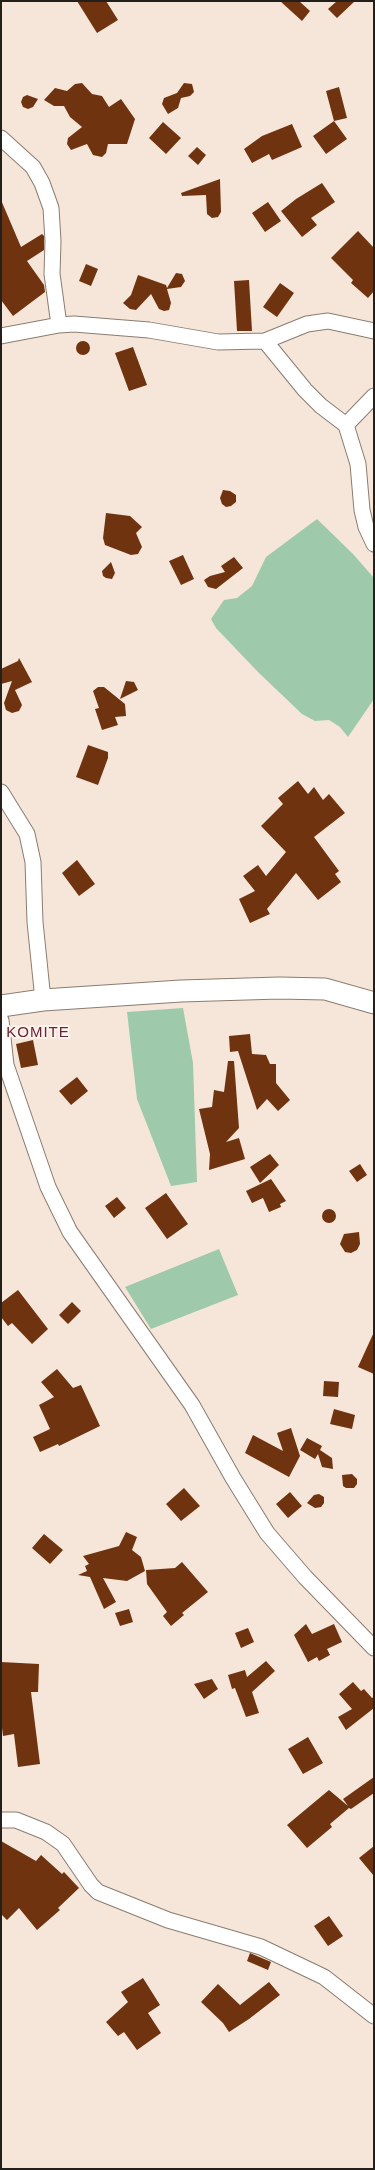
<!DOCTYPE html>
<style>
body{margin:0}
#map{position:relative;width:375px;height:2170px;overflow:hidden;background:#f6e6d9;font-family:Helvetica,sans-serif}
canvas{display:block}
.frame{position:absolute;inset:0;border:2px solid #251f1b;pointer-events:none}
</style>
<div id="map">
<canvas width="375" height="2170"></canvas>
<div class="frame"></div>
</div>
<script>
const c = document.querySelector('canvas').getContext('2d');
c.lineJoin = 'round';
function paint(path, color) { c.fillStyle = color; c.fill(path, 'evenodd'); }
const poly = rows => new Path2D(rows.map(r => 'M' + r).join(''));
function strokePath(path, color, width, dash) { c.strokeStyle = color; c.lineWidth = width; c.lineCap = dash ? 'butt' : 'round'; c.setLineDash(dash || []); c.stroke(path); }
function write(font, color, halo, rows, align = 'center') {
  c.font = font + ' Helvetica,sans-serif'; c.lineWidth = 4; c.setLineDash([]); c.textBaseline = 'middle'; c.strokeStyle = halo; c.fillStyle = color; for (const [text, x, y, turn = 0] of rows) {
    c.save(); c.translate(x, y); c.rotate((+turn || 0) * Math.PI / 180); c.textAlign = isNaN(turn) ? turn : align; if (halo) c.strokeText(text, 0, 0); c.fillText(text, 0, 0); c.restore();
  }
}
paint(poly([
 [317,519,353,554,374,578,374,699,348,737,340,727,329,720,315,721,302,714,258,672,216,628,211,619,224,600,237,598,252,586,266,557],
 [183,1008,193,1063,197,1182,171,1186,137,1099,127,1012],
 [219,1249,238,1295,151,1329,125,1287]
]), '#9ec9aa');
paint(poly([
 [77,1,106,1,118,20,97,33],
 [280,1,299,1,310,11,302,21],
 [337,1,355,1,337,18,328,9],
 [82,83,92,94,102,96,109,107,121,99,135,119,127,144,108,144,106,153,102,157,93,155,87,144,71,150,67,144,68,138,82,127,70,117,64,106,54,106,44,100,55,88,67,91,75,84],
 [184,83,192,84,194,92,190,96,181,98,178,108,168,114,162,104,164,98,177,93],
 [339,87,347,118,334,121,326,91],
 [27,95,38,99,33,107,28,109,23,107,21,102,23,97],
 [334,121,347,139,326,154,313,136],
 [163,122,181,138,166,154,149,138],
 [292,124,302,147,272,160,269,154,252,163,244,149,262,136],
 [197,147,206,155,198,165,188,156],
 [220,179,221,212,218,217,212,218,207,214,206,195,182,196,181,193],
 [322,183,335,202,311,218,317,225,302,237,281,211,296,199],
 [1,200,21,247,42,234,44,236,44,250,27,261,44,285,45,292,13,316,1,300],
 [268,202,281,221,265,232,252,213],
 [358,231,374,248,374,291,368,298,351,283,353,280,331,258],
 [86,264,98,269,91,286,79,281],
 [176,273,182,274,185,281,181,287,167,289,171,303,169,310,164,311,159,309,151,294,136,310,130,309,123,303,131,295,138,275,166,285,167,288],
 [249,280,252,331,237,331,234,281],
 [280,283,294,293,277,317,263,307],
 '76 348a7 7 0 1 1 14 0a7 7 0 1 1-14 0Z',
 [133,347,147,385,129,391,115,353],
 [223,490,230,491,236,495,236,502,231,506,226,507,222,504,220,498],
 [106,513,130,516,142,527,136,533,142,547,138,554,131,555,105,545,103,538],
 [183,555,194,579,181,585,169,561],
 [234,557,243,568,216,589,208,587,204,580,210,576,225,572,221,566],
 [111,562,115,573,112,579,106,578,103,576,102,571],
 [19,658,32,682,15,690,22,705,19,711,12,713,6,710,4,703,12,681,1,684,1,669,18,661],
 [126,681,134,682,138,690,120,699],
 [98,687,104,687,125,704,126,716,115,717,118,725,102,730,95,709,99,708,93,691],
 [88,745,108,752,108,758,98,785,76,777],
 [298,781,308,794,314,787,323,800,329,794,345,813,314,837,339,871,335,874,341,882,318,900,296,873,267,909,270,914,250,923,239,899,255,891,243,876,258,865,266,876,286,852,261,826,283,804,278,798],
 [77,860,95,884,79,896,62,873],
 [250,1034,252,1054,266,1055,270,1064,276,1064,276,1083,290,1100,278,1111,267,1099,257,1110,238,1051,230,1052,229,1036],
 [33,1040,38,1065,21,1068,16,1044],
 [228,1061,234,1061,239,1128,226,1142,239,1138,245,1159,209,1170,210,1154,199,1109,212,1107,214,1090,224,1092],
 [77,1077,88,1091,71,1105,59,1091],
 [270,1154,279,1165,260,1183,250,1167],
 [360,1164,367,1175,357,1182,349,1171],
 [271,1179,286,1201,280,1204,281,1207,269,1212,263,1198,252,1203,246,1191],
 [166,1193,188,1224,167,1239,145,1208],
 [117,1197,126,1208,114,1218,105,1206],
 '322 1216a7 7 0 1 1 14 0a7 7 0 1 1-14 0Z',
 [359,1232,360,1244,357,1250,351,1253,345,1252,340,1244,344,1234],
 [18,1290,48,1329,32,1344,12,1323,8,1326,1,1317,1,1303],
 [72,1302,81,1311,68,1324,59,1315],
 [374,1332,374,1374,358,1367],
 [57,1369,73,1388,81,1385,100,1426,59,1446,58,1444,40,1452,33,1437,50,1429,39,1405,54,1397,41,1382],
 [324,1381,339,1382,338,1397,323,1396],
 [334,1409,355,1415,352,1429,330,1424],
 [291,1428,300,1456,289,1477,245,1453,253,1435,283,1451,277,1433],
 [307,1438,322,1446,320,1450,332,1458,333,1469,322,1467,318,1454,315,1459,300,1450],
 [352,1474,357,1479,357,1484,354,1488,346,1488,343,1486,342,1475],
 [184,1488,200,1506,181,1521,166,1504],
 [290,1492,302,1506,288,1518,276,1504],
 [319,1494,324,1497,324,1503,321,1507,315,1508,307,1503,314,1495],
 [126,1532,137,1537,132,1550,141,1557,145,1571,127,1581,103,1578,116,1602,104,1609,90,1577,78,1575,87,1571,85,1566,89,1564,83,1556,119,1546],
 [44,1534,63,1550,50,1564,32,1548],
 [182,1562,208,1592,182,1613,184,1615,171,1626,163,1616,167,1612,147,1584,146,1570,175,1568],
 [129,1609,133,1622,120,1626,115,1613],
 [306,1624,312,1634,334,1624,342,1642,327,1649,330,1655,319,1661,317,1657,308,1662,294,1635],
 [248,1628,254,1642,241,1648,235,1633],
 [266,1661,275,1671,252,1692,259,1713,246,1717,235,1688,232,1689,228,1675,245,1670,247,1677],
 [1,1662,39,1664,38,1692,31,1692,40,1764,18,1767,14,1734,3,1736,1,1719],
 [212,1679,218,1689,204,1699,194,1684],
 [353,1682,361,1691,364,1689,372,1698,374,1697,374,1708,346,1730,338,1717,352,1709,339,1694],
 [308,1737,323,1763,303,1774,288,1749],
 [374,1777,374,1793,351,1809,349,1808,330,1824,332,1827,307,1848,287,1825,329,1790,348,1806,343,1799],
 [1,1841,36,1861,41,1855,62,1874,64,1872,79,1888,58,1908,60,1910,37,1930,19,1908,7,1920,1,1914],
 [374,1846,374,1876,359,1858],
 [329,1916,343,1936,328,1946,314,1926],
 [250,1953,271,1962,268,1970,247,1961],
 [143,1978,160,2005,148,2013,161,2033,137,2050,124,2032,118,2036,106,2022,128,2002,121,1992],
 [269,1982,280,1995,249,2019,229,2032,223,2023,201,2002,218,1984,240,2005]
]), '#6f330f');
const street = poly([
 [1,138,33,167,42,183,51,208,53,241,52,274,59,325],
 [1,336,59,325,74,324,149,330,218,342,265,341,305,390,321,406,346,425,358,464,362,510,366,527,374,544],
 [265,341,307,324,328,321,374,331],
 [346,425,374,396],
 [1,792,27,834,33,862,35,922,43,1000],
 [1,1020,6,1065,48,1187,70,1232,192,1405,233,1478,267,1533,305,1577,374,1648],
 [1,1820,16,1820,46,1832,63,1844,91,1885,98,1892,168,1920,261,1947,324,1977,374,2016]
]);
const secondary = poly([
 [1,1006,43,1000,181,991,279,988,325,989,374,1003]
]);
strokePath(street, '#8a7c70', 17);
strokePath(secondary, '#8a7c70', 23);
strokePath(street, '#fff', 15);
strokePath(secondary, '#fff', 21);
c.letterSpacing = '1px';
write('15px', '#682337', '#fef4ed', [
 ["KOMITE",38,1033]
]);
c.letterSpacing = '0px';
</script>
